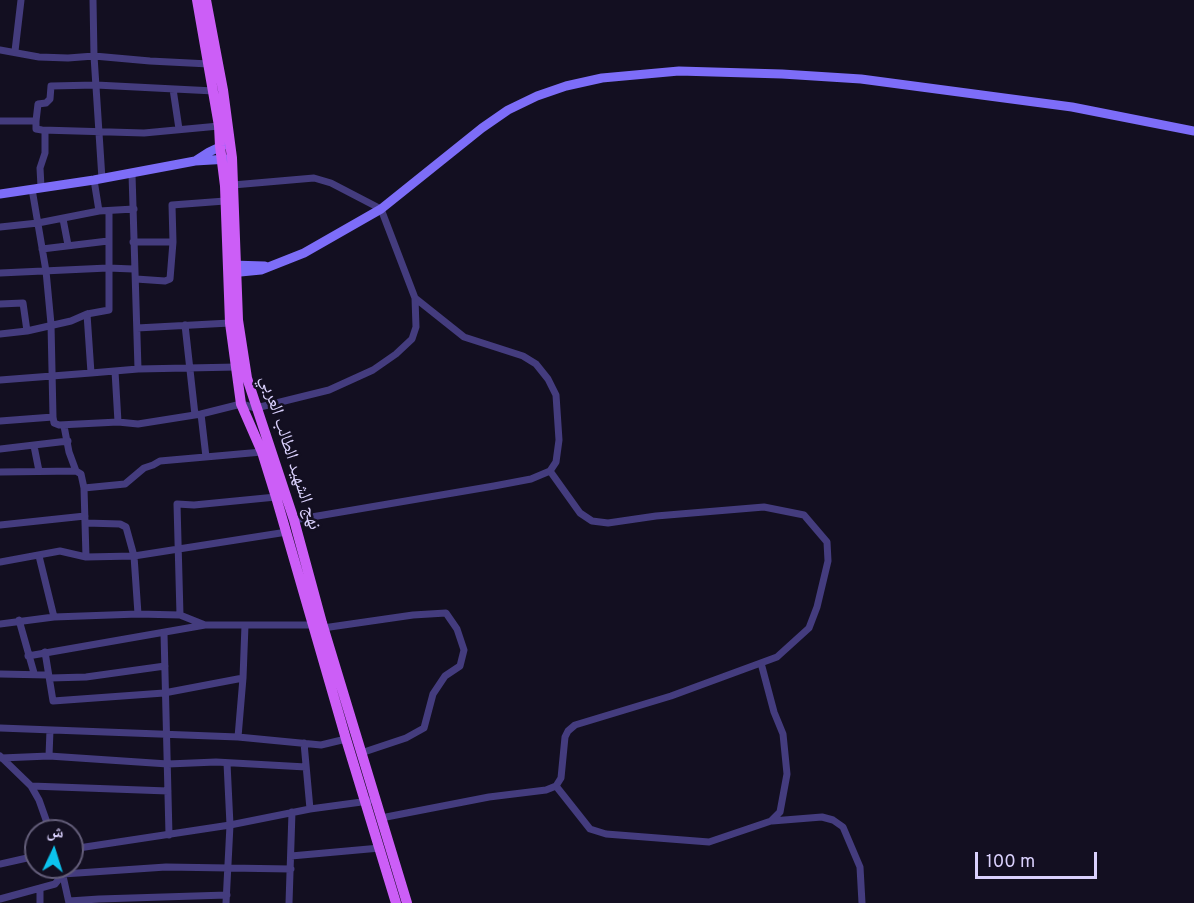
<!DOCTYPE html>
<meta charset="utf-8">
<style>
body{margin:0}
#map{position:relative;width:1194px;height:903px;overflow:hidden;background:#130f21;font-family:Overpass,"Noto Naskh Arabic",sans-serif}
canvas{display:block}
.north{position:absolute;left:24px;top:819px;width:60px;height:60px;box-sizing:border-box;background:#130f21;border:2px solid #635d79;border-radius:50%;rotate:4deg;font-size:16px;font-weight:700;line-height:24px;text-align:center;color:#dad1fd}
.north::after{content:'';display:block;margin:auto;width:21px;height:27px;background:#0cc3ee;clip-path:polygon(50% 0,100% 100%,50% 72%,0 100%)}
.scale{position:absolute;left:975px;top:852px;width:122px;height:27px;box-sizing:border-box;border:3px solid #dad1fd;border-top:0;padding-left:8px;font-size:18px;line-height:21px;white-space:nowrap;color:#dad1fd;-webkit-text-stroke:4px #130f21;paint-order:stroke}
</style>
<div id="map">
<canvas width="1194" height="903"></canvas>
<div class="north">ش</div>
<div class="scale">100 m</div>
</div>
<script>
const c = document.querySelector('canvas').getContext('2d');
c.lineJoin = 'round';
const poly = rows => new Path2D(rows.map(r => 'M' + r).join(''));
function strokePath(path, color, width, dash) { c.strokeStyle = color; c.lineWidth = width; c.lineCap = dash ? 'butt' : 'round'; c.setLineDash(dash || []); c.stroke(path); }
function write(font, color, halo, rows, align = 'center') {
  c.font = font + ' Overpass,"Noto Naskh Arabic",sans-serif'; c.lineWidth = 5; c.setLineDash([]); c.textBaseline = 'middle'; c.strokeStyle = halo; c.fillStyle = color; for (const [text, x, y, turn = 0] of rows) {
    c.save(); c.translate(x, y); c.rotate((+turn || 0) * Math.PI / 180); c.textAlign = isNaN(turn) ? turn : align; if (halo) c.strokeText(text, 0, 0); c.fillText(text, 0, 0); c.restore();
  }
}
strokePath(poly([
 [93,0,94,56,102,179],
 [0,50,39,57,68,58,94,56,150,61,209,64],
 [15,51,21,0],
 [173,89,179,129],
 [0,121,36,121,36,129,42,130,144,133,219,126],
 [36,121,38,104,46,103,50,99,51,86,96,85,214,91],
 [132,174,138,369],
 [94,180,99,211],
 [233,185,314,178,331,183,381,209,415,298,464,337,523,356,536,364,548,379,556,395,559,440,556,462,550,471,531,479,494,486,294,520],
 [41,187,40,168,45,153,45,131],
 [32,189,46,271,51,324,53,417,54,423,59,425,118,422,138,424,201,414,241,404,256,408,329,390,373,370,396,354,412,339,416,327,415,298],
 [63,219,68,245],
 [0,227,38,223,99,211,134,209],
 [133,242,173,242],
 [42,249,108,241],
 [0,273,108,268,133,269],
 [136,279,165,281,170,279,173,242,172,205,225,201],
 [0,304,23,303,27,331],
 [87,314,109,310,109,212],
 [185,325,195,415],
 [137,328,230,323],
 [0,334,27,331,71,321,87,314,91,373,138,369,237,367],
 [115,371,118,422],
 [0,380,91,373],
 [201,414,206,457],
 [0,421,53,417],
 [64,426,69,452,76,471,81,474,84,488,86,557],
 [34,446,39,471],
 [0,449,68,441],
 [0,472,76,471],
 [84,488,125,484,144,468,153,465,160,461,262,452],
 [86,523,120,524,126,527,134,556,138,614],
 [0,525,85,516],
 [39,556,54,617],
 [0,562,60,551,86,557,134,556,287,532],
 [180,615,177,504,194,505,276,497],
 [19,620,34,673],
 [0,624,54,617,138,614,180,615,205,625,314,625],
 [323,628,413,615,446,613,457,629,464,650,460,666,445,676,433,694,424,728,406,738,361,753],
 [164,633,169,835],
 [45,652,53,701,164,693,243,678,245,625],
 [28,656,205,625],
 [0,674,48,675],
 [50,678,86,677,165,666],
 [0,728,238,737,321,745,346,739],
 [238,737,243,678],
 [304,743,310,809],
 [0,756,31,786,39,800,50,831],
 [49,756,50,730],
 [1,758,49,756,168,764,216,762,306,767],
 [31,786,168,791],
 [556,786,590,829,606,834,709,842,771,821,780,812,787,774,783,734,774,712,761,663],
 [381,818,489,797,546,790,556,786,561,778,565,737,568,731,575,725,671,696,777,657,809,628,817,607,828,561,827,542,804,515,764,507,656,516,608,523,592,521,580,513,550,471],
 [772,821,822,817,833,820,843,827,860,867,862,903],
 [72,849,230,825,310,809,369,801],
 [291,856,380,848],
 [0,864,36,856],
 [61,867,69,903],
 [0,899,55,884,63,874,166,867,291,869],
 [69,901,99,899,227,895],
 [40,903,40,888],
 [226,903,230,825,227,763],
 [289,903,292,812]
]), '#443c7e', 7);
strokePath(poly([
 [195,161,209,152,224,145],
 [0,194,94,180,195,161,229,159],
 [231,265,265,266],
 [230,273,261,270,304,253,381,209,482,128,508,110,537,96,566,86,602,78,679,71,782,74,861,79,1072,107,1194,131]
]), '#7d6df8', 9);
strokePath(poly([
 [197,0,219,126,220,146,225,186,230,323,241,404,262,452,276,497,346,739,396,903],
 [206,0,223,90,232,158,238,320,247,378,294,520,322,623,407,903]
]), '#cc5ef7', 10);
write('18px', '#dad1fd', '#130f21', [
 ["نهج الشهيد الطالب العربي",289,453,72]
]);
</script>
